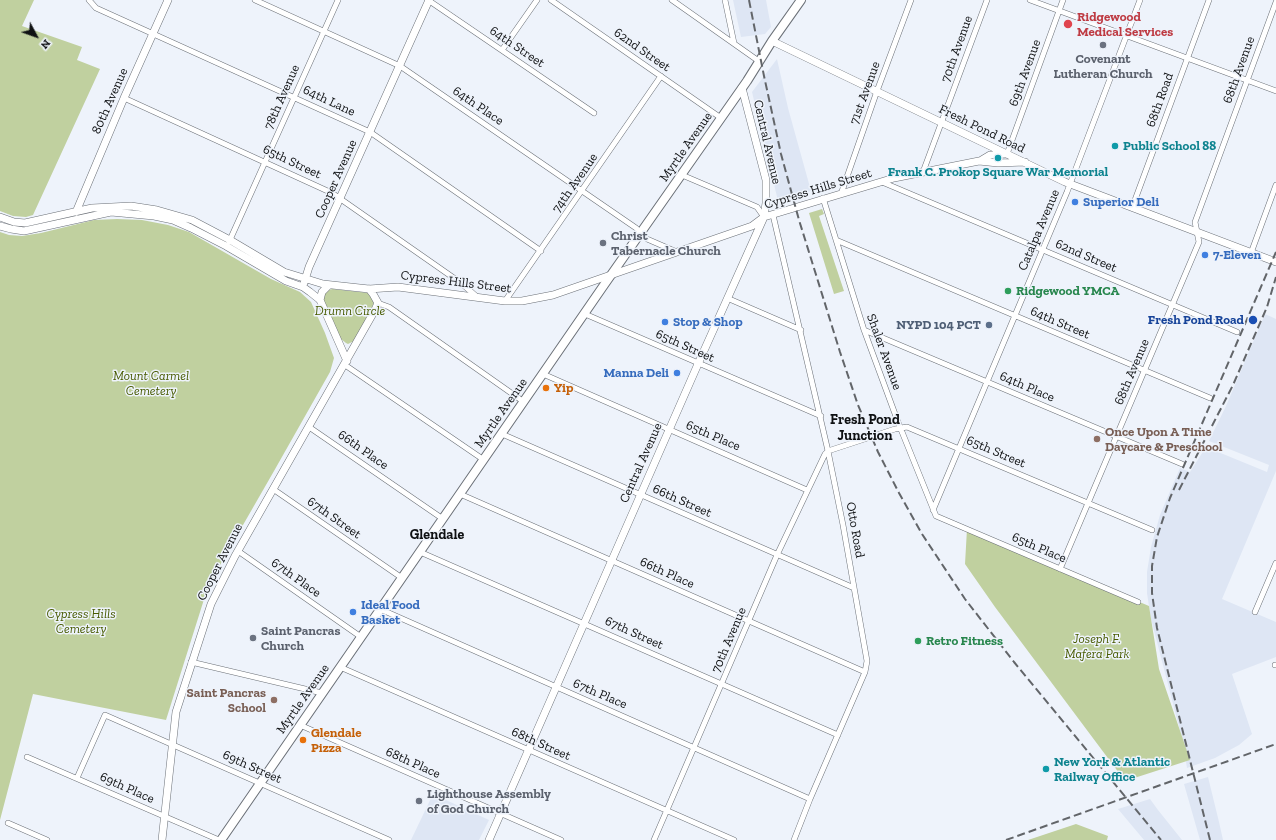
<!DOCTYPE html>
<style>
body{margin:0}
#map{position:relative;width:1276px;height:840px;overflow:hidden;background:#eef3fb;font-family:"Zilla Slab",serif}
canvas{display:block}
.north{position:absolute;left:16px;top:16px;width:40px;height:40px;-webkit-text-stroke:3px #eef3fb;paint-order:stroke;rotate:131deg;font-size:11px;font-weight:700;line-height:16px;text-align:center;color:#0f1113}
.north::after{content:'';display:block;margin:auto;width:14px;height:18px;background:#0f1113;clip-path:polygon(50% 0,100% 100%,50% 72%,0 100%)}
</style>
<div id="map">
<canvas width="1276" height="840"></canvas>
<div class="north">N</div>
</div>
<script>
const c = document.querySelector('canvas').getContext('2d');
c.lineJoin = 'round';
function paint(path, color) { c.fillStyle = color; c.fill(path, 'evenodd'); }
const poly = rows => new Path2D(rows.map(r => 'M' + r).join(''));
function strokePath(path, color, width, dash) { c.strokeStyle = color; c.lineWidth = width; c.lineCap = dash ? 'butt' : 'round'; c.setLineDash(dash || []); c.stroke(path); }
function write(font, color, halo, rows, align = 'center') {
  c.font = font + ' "Zilla Slab",serif'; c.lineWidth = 3; c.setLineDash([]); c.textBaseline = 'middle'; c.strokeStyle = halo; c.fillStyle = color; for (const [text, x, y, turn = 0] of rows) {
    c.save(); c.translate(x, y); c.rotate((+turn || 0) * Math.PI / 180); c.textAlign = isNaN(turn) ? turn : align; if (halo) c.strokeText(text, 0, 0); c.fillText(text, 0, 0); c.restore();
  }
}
paint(poly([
 [733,0,766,0,771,27,765,34,741,37],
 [777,59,788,108,811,191,778,201,752,92],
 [1265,314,1276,319,1276,471,1222,599,1276,622,1276,657,1232,674,1252,734,1239,745,1215,758,1187,768,1183,742,1151,619,1147,593,1147,572,1151,547,1160,515,1180,468,1190,472,1206,447,1267,472,1269,465,1209,441,1226,406],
 [1208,777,1219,822,1223,840,1200,840,1184,784],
 [433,794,489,820,479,840,411,840],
 [1150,799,1158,810,1182,840,1144,840,1118,809]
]), '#dee6f4');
paint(poly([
 [0,0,34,0,22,26,82,47,77,60,100,69,33,215,26,217,13,216,0,211],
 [822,209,824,214,819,216,844,291,834,294,809,213],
 [117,219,142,220,168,225,189,232,271,279,300,292,311,302,325,333,334,358,330,372,274,471,216,572,206,593,166,720,33,694,0,820,0,232,9,235,22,236,41,233,94,220],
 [332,289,369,293,374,303,356,340,348,344,346,343,341,339,324,301,324,294,327,291],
 [967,529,1149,606,1159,669,1190,760,1125,781,995,607,965,564],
 [1076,824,1108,836,1107,840,1028,840]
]), '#c0d09f');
const street = poly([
 [89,0,96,8,370,132,541,251],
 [255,0,400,66,636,228,647,239,677,252],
 [428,0,594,113],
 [551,0,721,118],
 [672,0,760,62],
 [725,0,734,43],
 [1030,0,1276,91],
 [502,50,537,0],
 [124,98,332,193,461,283,476,296],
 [1007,154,1063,0],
 [923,172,987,0],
 [682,175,757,207,764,217],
 [882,182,1237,332],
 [841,194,877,91,911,0],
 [823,198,864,330,898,422,936,516,1138,602],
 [1132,208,1209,0],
 [773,215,828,451,843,525,867,661,865,672,810,799,794,840],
 [836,240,1210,398],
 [229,242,338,0],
 [1251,253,1276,185],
 [727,298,801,330],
 [505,301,661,76],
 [378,303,389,307,524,402],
 [585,314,821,416],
 [864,330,1182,464],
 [345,365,484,460],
 [543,374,807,490],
 [309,427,443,519],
 [502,434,854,588],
 [273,489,402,578],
 [460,494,865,672],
 [933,510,1067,192,1140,0],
 [238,551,361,637],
 [420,552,838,735],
 [1060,569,1199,242,1195,222,1276,2],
 [380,609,810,799],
 [1255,612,1276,563],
 [191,662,322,693],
 [1275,665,1276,665],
 [340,667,734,840],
 [300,725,561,840],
 [27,757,219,840],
 [77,778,105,715,389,840],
 [8,823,47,840],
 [654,840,777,555,825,454,828,451,895,429,907,427,1152,530]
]);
const secondary = poly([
 [772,41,1065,182,1276,262],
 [980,161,990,155,1005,154],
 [76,212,124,98,168,0],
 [0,217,14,222,25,223,92,208,131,206,157,210,192,220,230,240,284,272,323,284,369,289,398,287,505,301,522,301,553,295,677,252,752,226,764,217,894,178,979,161,998,163,1025,162],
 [0,226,11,229,24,231,111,212,154,216,173,220,191,228,226,246,286,281,303,287,310,292,320,300,347,361],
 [304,283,309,267,429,0],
 [320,300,322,292,329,285],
 [162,840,176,712,211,604,235,556,375,310,378,303,373,294,369,289],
 [489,840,698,364,764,217,766,203,766,180,742,88]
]);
const primary = poly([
 [221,840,604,285,747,81,772,41,801,0]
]);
strokePath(street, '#6b7077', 6);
strokePath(secondary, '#6b7077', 8);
strokePath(primary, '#6b7077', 10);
strokePath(street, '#fff', 5);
strokePath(secondary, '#fff', 7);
strokePath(primary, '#fff', 8);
strokePath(poly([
 [749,0,764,76,781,154,799,220,840,352,858,405,878,452,899,493,922,534,965,599,1014,662,1161,840],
 [1179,490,1233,385,1267,307,1276,277],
 [1006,840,1276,744],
 [1210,840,1157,628,1152,593,1152,566,1157,537,1170,498,1276,252]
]), '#626569', 2, [8, 4]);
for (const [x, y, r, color] of [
 [1068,24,5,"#e0444e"],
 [1103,45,4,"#6b7280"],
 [1115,146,4,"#0f9aa8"],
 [998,158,4,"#0f9aa8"],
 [1075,202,4,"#3f7fe0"],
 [603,243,4,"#6b7280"],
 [1205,255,4,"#3f7fe0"],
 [1008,291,4,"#2e9e5b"],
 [1253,320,5,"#1a4fb4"],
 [665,322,4,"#3f7fe0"],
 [989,325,4,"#5c6f8a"],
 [677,373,4,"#3f7fe0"],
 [546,388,4,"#e8710a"],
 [1097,439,4,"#8d6e63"],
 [353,612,4,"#3f7fe0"],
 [253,638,4,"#6b7280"],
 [918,641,4,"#2e9e5b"],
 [274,700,4,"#8d6e63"],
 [303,740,4,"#e8710a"],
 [1046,769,4,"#0f9aa8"],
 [419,801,4,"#6b7280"]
]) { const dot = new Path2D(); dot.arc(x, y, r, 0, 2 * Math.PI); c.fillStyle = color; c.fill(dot); strokePath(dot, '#eef3fb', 1.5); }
write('bold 13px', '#be3a42', '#eef3fb', [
 ["Ridgewood",1077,17],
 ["Medical Services",1077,32]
], 'left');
write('13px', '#0f1113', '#eef3fb', [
 ["64th Street",517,47,34],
 ["70th Avenue",957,49,-70],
 ["62nd Street",642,50,35],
 ["68th Avenue",1239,70,-70],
 ["69th Avenue",1025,73,-70],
 ["71st Avenue",865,93,-70],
 ["78th Avenue",282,97,-66],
 ["68th Road",1160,100,-70],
 ["80th Avenue",110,101,-66],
 ["64th Lane",329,101,25],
 ["64th Place",478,106,34],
 ["Fresh Pond Road",982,129,26],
 ["Central Avenue",767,142,77],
 ["Myrtle Avenue",686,147,-55],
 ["65th Street",292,162,25],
 ["Cooper Avenue",336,179,-66],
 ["74th Avenue",575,183,-55],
 ["Cypress Hills Street",818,189,-17],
 ["Catalpa Avenue",1039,230,-67],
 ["62nd Street",1086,256,23],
 ["Cypress Hills Street",456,282,7],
 ["64th Street",1060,323,23],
 ["65th Street",685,346,24],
 ["Shaler Avenue",884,352,70],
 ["68th Avenue",1132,372,-67],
 ["64th Place",1027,387,23],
 ["Myrtle Avenue",501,413,-55],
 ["65th Place",713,436,23],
 ["66th Place",363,450,35],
 ["65th Street",996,452,23],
 ["Central Avenue",641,463,-66],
 ["66th Street",682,501,24],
 ["67th Street",334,518,35],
 ["Otto Road",855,530,80],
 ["65th Place",1039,548,23],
 ["Cooper Avenue",220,562,-63],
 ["66th Place",667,573,24],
 ["67th Place",296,578,35],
 ["67th Street",634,633,24],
 ["70th Avenue",729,640,-67],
 ["67th Place",600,694,23],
 ["Myrtle Avenue",303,699,-55],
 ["68th Street",541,744,24],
 ["68th Place",413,763,24],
 ["69th Street",252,767,24],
 ["69th Place",127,788,24]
]);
write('bold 13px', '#5b616d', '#eef3fb', [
 ["Covenant",1103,59,"center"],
 ["Lutheran Church",1103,74,"center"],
 ["Christ",611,236],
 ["Tabernacle Church",611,251],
 ["Saint Pancras",261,631],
 ["Church",261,646],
 ["Lighthouse Assembly",427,794],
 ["of God Church",427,809]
], 'left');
write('bold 13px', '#0d838f', '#eef3fb', [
 ["Public School 88",1123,146],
 ["Frank C. Prokop Square War Memorial",998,172,"center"],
 ["New York & Atlantic",1054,762],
 ["Railway Office",1054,777]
], 'left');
write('bold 13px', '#366cbe', '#eef3fb', [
 ["Superior Deli",1083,202],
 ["7-Eleven",1213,255],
 ["Stop & Shop",673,322],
 ["Manna Deli",669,373,"right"],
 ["Ideal Food",361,605],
 ["Basket",361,620]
], 'left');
write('bold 13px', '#27864d', '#eef3fb', [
 ["Ridgewood YMCA",1016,291],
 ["Retro Fitness",926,641]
], 'left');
write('italic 13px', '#485b00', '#eef3fb', [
 ["Drumn Circle",350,311],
 ["Mount Carmel",151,376],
 ["Cemetery",151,391],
 ["Cypress Hills",81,614],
 ["Cemetery",81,629],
 ["Joseph F.",1097,639],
 ["Mafera Park",1097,654]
]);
write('bold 13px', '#164399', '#eef3fb', [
 ["Fresh Pond Road",1244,320]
], 'right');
write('bold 13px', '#4e5e75', '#eef3fb', [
 ["NYPD 104 PCT",981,325]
], 'right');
write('bold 13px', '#c56008', '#eef3fb', [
 ["Yip",554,388],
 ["Glendale",311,733],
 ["Pizza",311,748]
], 'left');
write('bold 13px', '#785e54', '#eef3fb', [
 ["Once Upon A Time",1105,432],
 ["Daycare & Preschool",1105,447],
 ["Saint Pancras",266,693,"right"],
 ["School",266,708,"right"]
], 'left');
write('bold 14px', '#0f1113', '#eef3fb', [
 ["Fresh Pond",865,420],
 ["Junction",865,436],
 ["Glendale",437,535]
]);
</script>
